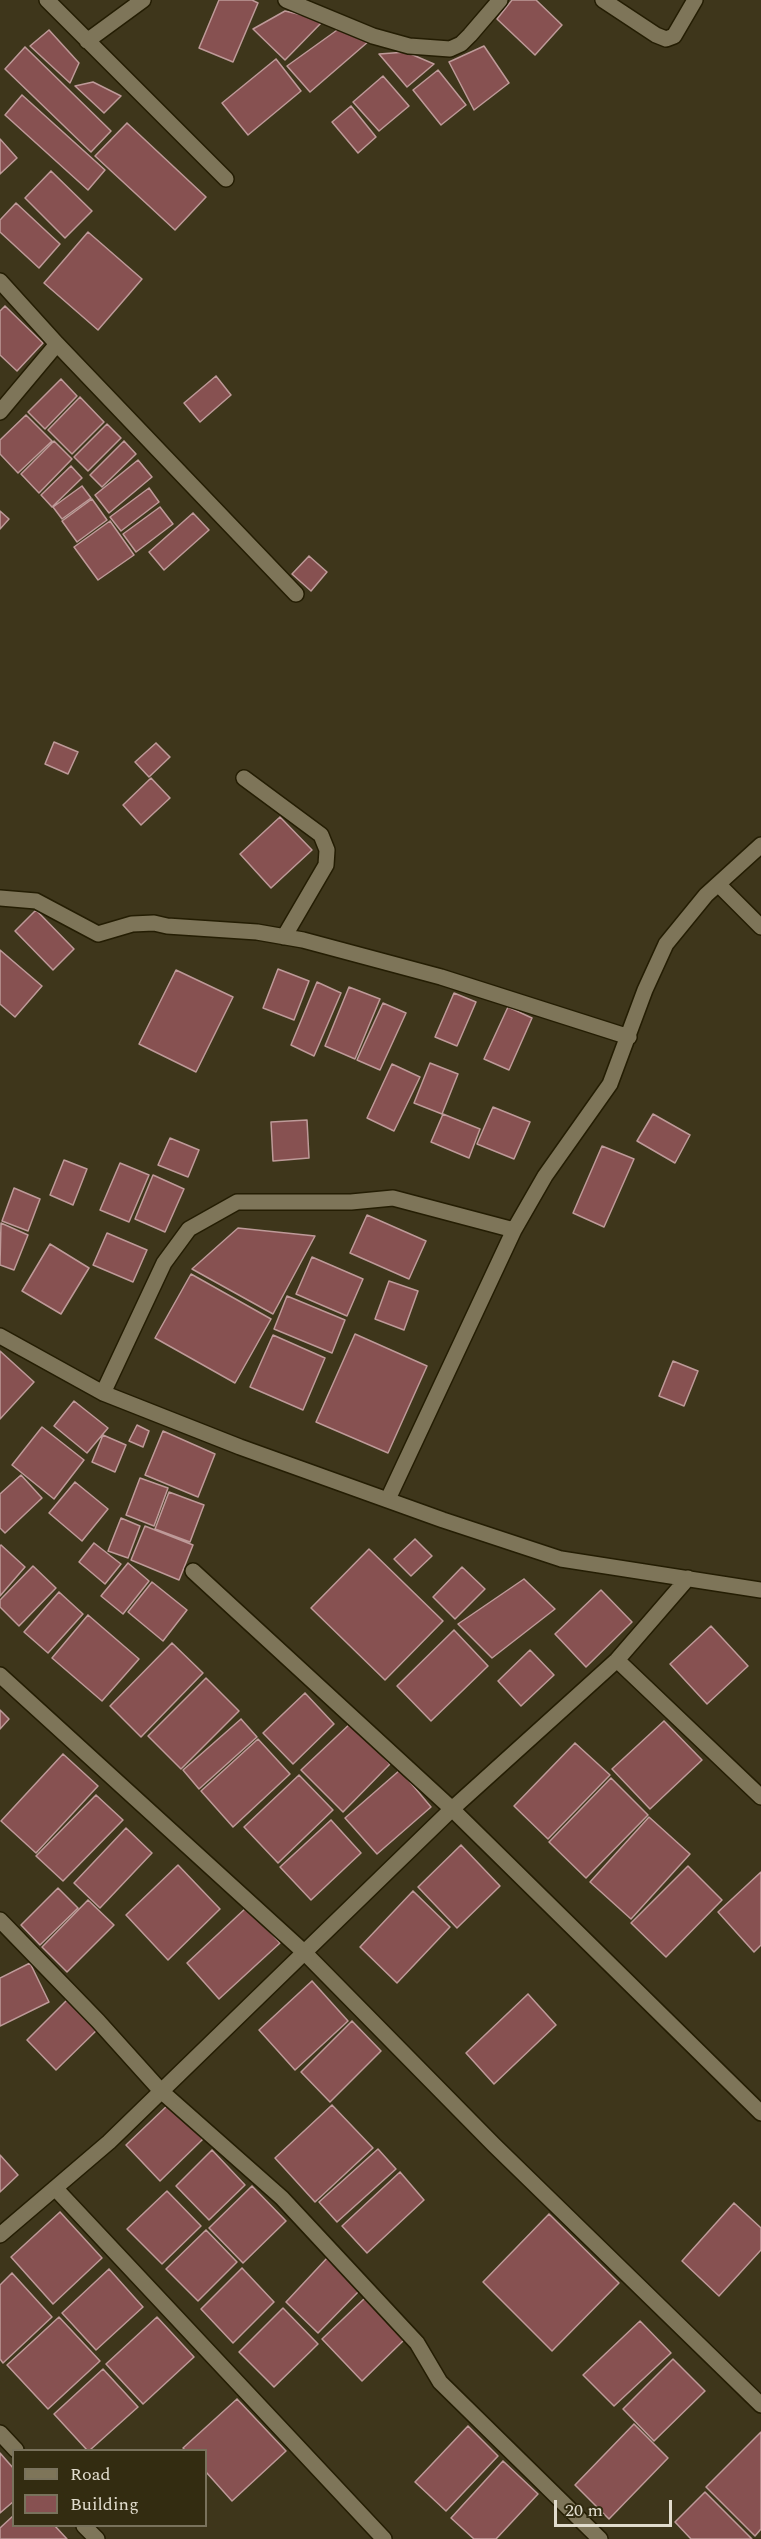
<!DOCTYPE html>
<style>
body{margin:0}
#map{position:relative;width:761px;height:2539px;overflow:hidden;background:#3e361b;font-family:Spectral,serif}
canvas{display:block}
.legend{position:absolute;left:12px;top:2449px;width:195px;height:78px;box-sizing:border-box;background:#332c11;border:2px solid #79725c;margin:0;padding:8px 10px;list-style:none;font-size:18px;color:#e1dccd}
.legend li{display:flex;align-items:center;gap:12px;height:30px}
.legend b{width:30px;border:2px solid #79725c}
.scale{position:absolute;left:554px;top:2500px;width:118px;height:27px;box-sizing:border-box;border:3px solid #e1dccd;border-top:0;padding-left:8px;font-size:18px;line-height:21px;white-space:nowrap;color:#e1dccd;-webkit-text-stroke:4px #332c11;paint-order:stroke}
</style>
<div id="map">
<canvas width="761" height="2539"></canvas>
<ul class="legend">
<li><b style="height:8px;background:#7e7559"></b>Road</li>
<li><b style="height:16px;background:#875151"></b>Building</li>
</ul>
<div class="scale">20 m</div>
</div>
<script>
const c = document.querySelector('canvas').getContext('2d');
c.lineJoin = 'round';
function paint(path, color) { c.fillStyle = color; c.fill(path, 'evenodd'); }
const poly = rows => new Path2D(rows.map(r => 'M' + r).join(''));
function strokePath(path, color, width, dash) { c.strokeStyle = color; c.lineWidth = width; c.lineCap = dash ? 'butt' : 'round'; c.setLineDash(dash || []); c.stroke(path); }
const building = poly([
 [219,0,252,0,258,3,233,62,199,48,219,0],
 [512,0,536,0,562,25,535,55,497,19,512,0],
 [285,11,324,20,285,60,253,29,285,11],
 [340,28,369,41,310,92,287,66,340,28],
 [49,30,79,63,70,83,30,46,49,30],
 [484,46,509,83,474,110,449,62,484,46],
 [25,47,111,131,91,152,5,69,25,47],
 [406,52,434,64,407,87,379,54,406,52],
 [276,59,301,91,248,135,222,103,276,59],
 [438,70,466,105,441,125,413,90,438,70],
 [383,76,409,106,379,131,353,102,383,76],
 [93,82,121,96,104,113,75,86,93,82],
 [22,95,105,170,88,190,5,115,22,95],
 [351,106,376,137,358,153,332,122,351,106],
 [127,123,206,197,175,230,95,156,127,123],
 [0,139,17,158,0,174,0,139],
 [51,171,92,211,65,238,25,198,51,171],
 [16,203,60,244,39,268,0,232,0,220,16,203],
 [88,232,142,279,98,330,44,283,88,232],
 [5,306,43,343,17,371,0,355,0,311,5,306],
 [216,376,231,395,200,422,184,403,216,376],
 [61,379,77,396,45,429,28,412,61,379],
 [80,397,104,422,72,454,48,430,80,397],
 [26,415,52,441,18,473,0,454,0,440,26,415],
 [107,424,121,438,88,471,74,457,107,424],
 [54,441,72,459,39,493,21,474,54,441],
 [124,441,136,454,102,487,90,475,124,441],
 [138,460,152,477,109,513,95,495,138,460],
 [71,466,82,478,52,507,41,495,71,466],
 [82,486,91,498,62,519,53,507,82,486],
 [149,488,159,502,121,531,110,517,149,488],
 [92,499,107,520,77,542,62,521,92,499],
 [160,507,173,524,136,552,123,534,160,507],
 [0,511,9,519,0,529,0,511],
 [193,513,209,530,164,570,149,552,193,513],
 [110,521,134,555,98,580,74,547,110,521],
 [309,556,327,572,311,591,292,574,309,556],
 [54,742,78,752,68,774,45,764,54,742],
 [156,743,170,757,149,777,135,762,156,743],
 [151,778,170,798,141,825,123,805,151,778],
 [280,817,312,850,271,888,240,854,280,817],
 [36,910,74,949,53,970,15,931,36,910],
 [0,950,42,986,15,1017,0,1004,0,950],
 [278,969,309,981,294,1020,263,1008,278,969],
 [176,970,233,997,196,1072,139,1044,176,970],
 [317,982,341,993,314,1056,291,1045,317,982],
 [349,987,380,999,355,1059,325,1046,349,987],
 [454,993,476,1002,457,1046,435,1037,454,993],
 [383,1003,406,1013,380,1070,357,1060,383,1003],
 [508,1007,532,1018,509,1070,484,1059,508,1007],
 [430,1063,458,1074,442,1114,414,1103,430,1063],
 [392,1064,420,1077,394,1131,367,1118,392,1064],
 [493,1107,530,1122,514,1159,477,1144,493,1107],
 [443,1114,480,1129,469,1158,431,1142,443,1114],
 [653,1114,690,1135,675,1163,637,1141,653,1114],
 [307,1120,309,1158,273,1161,271,1122,307,1120],
 [170,1138,199,1150,188,1177,158,1165,170,1138],
 [602,1146,634,1159,604,1227,573,1213,602,1146],
 [64,1160,87,1169,73,1205,50,1195,64,1160],
 [120,1163,149,1175,129,1222,100,1210,120,1163],
 [153,1175,184,1189,165,1232,135,1219,153,1175],
 [14,1188,40,1199,28,1231,2,1221,14,1188],
 [367,1215,426,1241,409,1279,350,1253,367,1215],
 [1,1223,28,1235,14,1270,0,1265,1,1223],
 [238,1228,315,1236,273,1314,192,1269,238,1228],
 [107,1233,147,1250,133,1282,93,1265,107,1233],
 [50,1244,89,1268,61,1314,22,1291,50,1244],
 [312,1257,363,1279,347,1316,296,1294,312,1257],
 [191,1274,271,1319,235,1383,155,1338,191,1274],
 [389,1281,418,1291,404,1330,375,1319,389,1281],
 [287,1296,345,1320,332,1353,274,1329,287,1296],
 [355,1334,427,1366,388,1453,316,1422,355,1334],
 [273,1335,325,1358,303,1410,250,1387,273,1335],
 [0,1351,34,1382,0,1419,0,1351],
 [673,1361,698,1371,684,1406,659,1396,673,1361],
 [74,1401,108,1428,87,1453,54,1426,74,1401],
 [137,1425,149,1431,143,1447,129,1441,137,1425],
 [42,1427,84,1460,54,1499,12,1465,42,1427],
 [163,1431,215,1454,198,1497,145,1475,163,1431],
 [103,1435,126,1445,115,1472,92,1462,103,1435],
 [21,1475,42,1498,5,1533,0,1528,0,1494,21,1475],
 [140,1478,168,1488,154,1526,126,1515,140,1478],
 [75,1482,108,1509,82,1541,49,1513,75,1482],
 [169,1492,204,1505,190,1542,155,1529,169,1492],
 [121,1518,140,1526,128,1558,108,1551,121,1518],
 [145,1526,193,1545,179,1580,131,1560,145,1526],
 [415,1539,432,1556,411,1576,394,1559,415,1539],
 [94,1543,121,1564,105,1584,79,1562,94,1543],
 [1,1545,25,1567,0,1596,0,1546,1,1545],
 [369,1549,443,1621,385,1680,311,1608,369,1549],
 [128,1563,149,1581,123,1614,101,1596,128,1563],
 [33,1566,56,1588,19,1626,0,1607,0,1600,33,1566],
 [462,1567,485,1589,455,1619,433,1597,462,1567],
 [524,1579,555,1609,492,1658,458,1624,524,1579],
 [152,1582,187,1610,163,1641,128,1612,152,1582],
 [601,1590,632,1622,586,1667,555,1634,601,1590],
 [59,1592,83,1614,48,1653,24,1632,59,1592],
 [88,1615,139,1659,102,1701,52,1658,88,1615],
 [711,1626,748,1666,707,1704,670,1664,711,1626],
 [454,1630,488,1666,431,1721,397,1686,454,1630],
 [172,1643,203,1673,141,1737,110,1706,172,1643],
 [530,1650,554,1675,521,1706,498,1681,530,1650],
 [206,1678,239,1711,181,1769,148,1736,206,1678],
 [305,1693,334,1724,293,1764,263,1733,305,1693],
 [0,1710,9,1719,0,1729,0,1710],
 [241,1719,257,1737,199,1789,183,1770,241,1719],
 [664,1721,702,1760,650,1809,612,1769,664,1721],
 [352,1722,390,1764,343,1812,301,1770,352,1722],
 [258,1739,290,1774,233,1827,201,1791,258,1739],
 [575,1743,610,1775,548,1839,514,1806,575,1743],
 [63,1754,98,1786,36,1853,1,1821,63,1754],
 [400,1770,431,1807,377,1854,345,1818,400,1770],
 [299,1775,333,1810,278,1863,244,1827,299,1775],
 [611,1778,648,1815,586,1878,549,1842,611,1778],
 [96,1795,123,1820,63,1881,36,1856,96,1795],
 [649,1817,690,1854,631,1919,590,1882,649,1817],
 [331,1820,361,1853,311,1900,280,1867,331,1820],
 [126,1828,152,1853,100,1908,74,1883,126,1828],
 [461,1845,500,1886,457,1928,418,1887,461,1845],
 [178,1865,220,1909,168,1960,126,1915,178,1865],
 [688,1866,722,1900,666,1957,631,1923,688,1866],
 [761,1872,761,1945,754,1952,718,1912,761,1872],
 [58,1888,78,1908,40,1945,21,1925,58,1888],
 [413,1891,450,1927,397,1983,360,1947,413,1891],
 [88,1900,114,1925,67,1972,42,1947,88,1900],
 [247,1907,280,1943,219,1999,187,1963,247,1907],
 [30,1963,49,2002,0,2026,0,1978,30,1963],
 [312,1981,348,2021,295,2070,259,2030,312,1981],
 [528,1994,556,2025,494,2084,466,2053,528,1994],
 [71,1996,101,2026,56,2070,27,2040,71,1996],
 [352,2021,381,2051,330,2102,301,2072,352,2021],
 [169,2104,203,2139,160,2181,126,2145,169,2104],
 [332,2105,373,2148,315,2202,275,2158,332,2105],
 [378,2149,396,2169,337,2222,319,2202,378,2149],
 [212,2150,245,2185,209,2220,176,2186,212,2150],
 [0,2155,18,2175,0,2192,0,2155],
 [400,2172,424,2200,367,2253,342,2226,400,2172],
 [252,2186,286,2221,243,2263,209,2228,252,2186],
 [167,2191,201,2226,162,2264,127,2229,167,2191],
 [734,2203,761,2228,761,2250,719,2296,682,2261,734,2203],
 [60,2212,102,2258,53,2304,11,2257,60,2212],
 [549,2214,619,2283,552,2351,483,2282,549,2214],
 [206,2230,237,2262,198,2301,166,2269,206,2230],
 [328,2257,361,2289,318,2333,286,2302,328,2257],
 [242,2268,274,2302,233,2343,201,2309,242,2268],
 [109,2269,143,2307,96,2350,62,2313,109,2269],
 [12,2273,52,2317,3,2363,0,2359,0,2285,12,2273],
 [365,2298,405,2339,362,2381,322,2339,365,2298],
 [283,2308,318,2344,274,2387,239,2352,283,2308],
 [59,2317,100,2361,48,2409,7,2365,59,2317],
 [157,2317,194,2357,143,2404,106,2364,157,2317],
 [640,2321,671,2353,614,2406,583,2375,640,2321],
 [673,2359,705,2391,654,2441,623,2409,673,2359],
 [103,2369,138,2407,90,2450,87,2450,54,2414,103,2369],
 [237,2399,286,2451,232,2501,206,2472,206,2450,185,2450,183,2448,237,2399],
 [634,2424,668,2458,609,2519,575,2485,634,2424],
 [468,2426,498,2456,446,2511,415,2482,468,2426],
 [761,2432,761,2529,755,2536,706,2487,761,2432],
 [0,2453,14,2469,14,2501,0,2513,0,2453],
 [503,2461,538,2494,496,2539,474,2539,451,2518,503,2461],
 [705,2492,752,2539,691,2539,675,2522,705,2492],
 [14,2515,14,2526,55,2526,67,2539,0,2539,0,2528,14,2515]
]);
paint(building, '#875151');
strokePath(building, '#be9a99', 1.5);
const minor = poly([
 [47,0,226,179],
 [286,0,373,36,409,46,450,49,461,44,470,35,500,0],
 [603,0,656,35,666,39,674,36,695,0],
 [87,41,143,0],
 [0,281,57,344,296,594],
 [0,412,57,344],
 [244,778,321,835,327,850,326,865,284,937],
 [718,884,761,927],
 [0,898,36,901,98,934,132,924,154,923,167,926,257,932,303,940,441,977,629,1037],
 [0,1336,103,1393,240,1447,443,1520,561,1559,761,1590],
 [103,1393,164,1263,189,1229,237,1202,351,1202,393,1198,514,1230,545,1176,610,1084,645,990,666,944,706,895,761,845],
 [388,1499,514,1230],
 [193,1571,452,1809,761,2113],
 [617,1660,761,1797],
 [0,1675,305,1953,494,2145,761,2405],
 [0,1920,98,2021,161,2091,282,2198,417,2343,440,2382,600,2539],
 [55,2188,384,2539],
 [0,2235,109,2142,452,1809,617,1660,688,1578],
 [0,2433,16,2450],
 [84,2526,97,2539]
]);
strokePath(minor, '#241d03', 18);
strokePath(minor, '#7e7559', 15);
</script>
